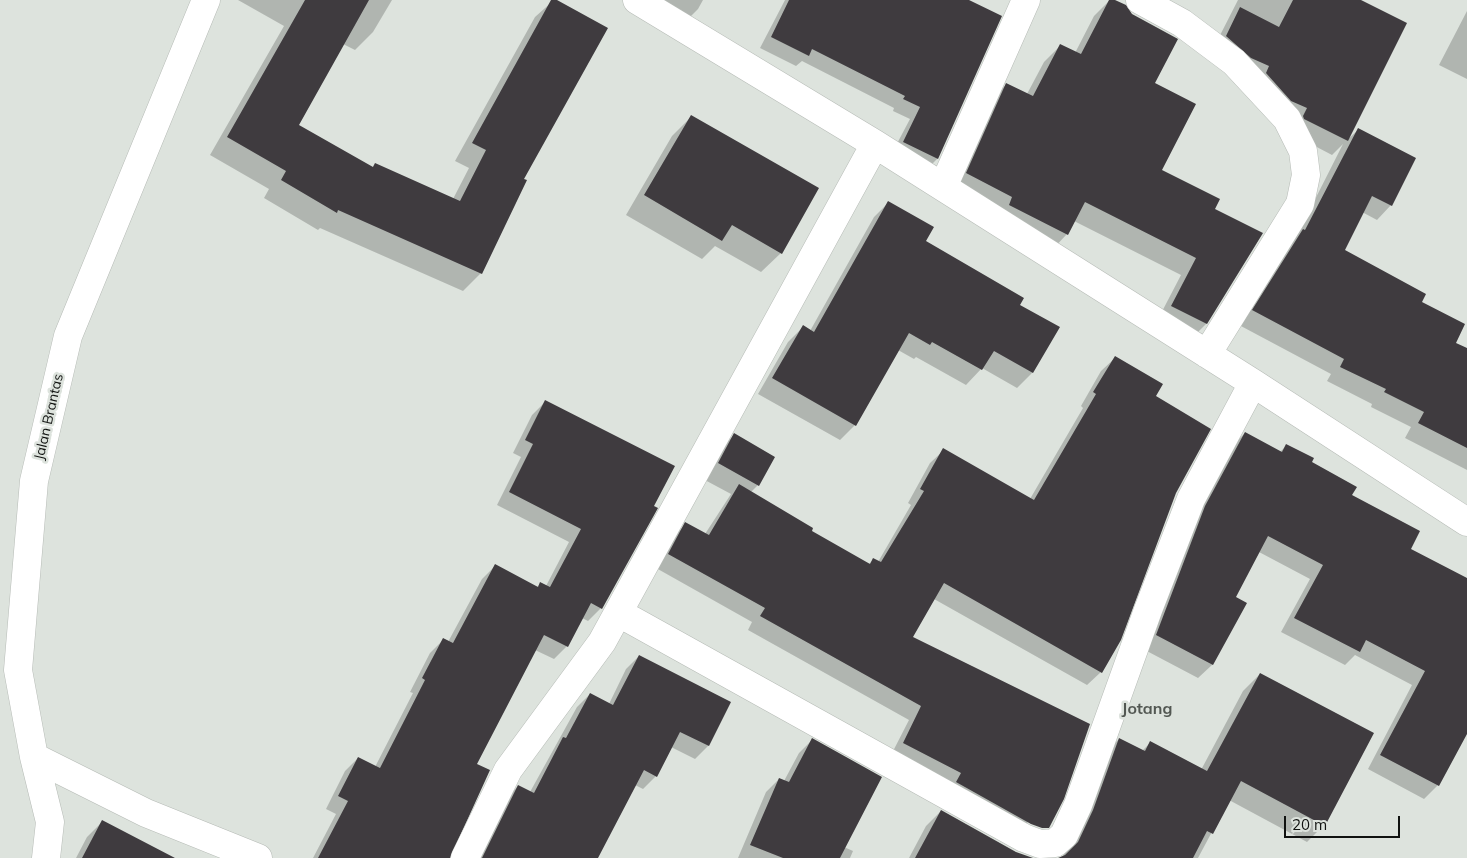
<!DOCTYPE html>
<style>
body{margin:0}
#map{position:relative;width:1467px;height:858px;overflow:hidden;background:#dde3dd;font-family:Mulish,sans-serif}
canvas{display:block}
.scale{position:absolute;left:1284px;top:816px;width:116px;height:22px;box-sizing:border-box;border:2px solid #101210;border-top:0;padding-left:6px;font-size:15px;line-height:18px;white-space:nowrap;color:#101210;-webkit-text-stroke:4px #dde3dd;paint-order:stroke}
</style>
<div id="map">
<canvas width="1467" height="858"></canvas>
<div class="scale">20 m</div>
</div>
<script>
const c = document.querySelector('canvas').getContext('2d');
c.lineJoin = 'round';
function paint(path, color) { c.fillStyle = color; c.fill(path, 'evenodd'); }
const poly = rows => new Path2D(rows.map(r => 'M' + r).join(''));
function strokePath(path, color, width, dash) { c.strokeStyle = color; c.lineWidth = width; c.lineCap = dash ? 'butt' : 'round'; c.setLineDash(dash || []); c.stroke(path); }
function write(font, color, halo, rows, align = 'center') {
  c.font = font + ' Mulish,sans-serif'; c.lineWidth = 5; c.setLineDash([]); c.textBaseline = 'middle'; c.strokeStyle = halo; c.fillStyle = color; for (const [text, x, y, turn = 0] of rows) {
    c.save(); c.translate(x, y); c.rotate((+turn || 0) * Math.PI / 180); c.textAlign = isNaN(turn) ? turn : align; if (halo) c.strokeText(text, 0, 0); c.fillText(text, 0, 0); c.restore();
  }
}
paint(poly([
 [238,0,392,0,373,32,355,50,343,44,298,126,372,168,375,164,453,199,469,168,455,161,535,17,554,0,523,179,481,273,463,291,320,228,318,230,264,198,269,189,210,155,284,26],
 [636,0,703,0,698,9,683,24],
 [785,0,967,0,937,159,926,170,892,153,910,119,893,111,894,108,802,61,796,66,760,48],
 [1110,0,1112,0,1154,84,1161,171,1213,209,1262,234,1206,324,1190,340,1156,323,1181,275,1074,221,1067,234,1051,251,951,190,990,100,1007,84,1027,94,1044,62,1061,45,1075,53,1094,16],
 [1238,0,1358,0,1347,140,1358,130,1391,205,1377,220,1362,212,1343,251,1420,303,1454,343,1467,350,1467,470,1405,438,1411,427,1371,407,1372,404,1327,381,1331,374,1239,325,1295,239,1343,144,1332,155,1290,133,1212,51],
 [1467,11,1467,79,1439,65],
 [692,116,781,253,761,272,715,246,702,259,626,215,672,136],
 [889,202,924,241,1019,305,1058,328,1032,373,1017,388,982,368,966,385,916,357,914,359,898,350,855,425,840,440,758,394,788,342,803,327,810,331,874,217],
 [1115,358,1154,396,1175,493,1101,672,1087,685,934,599,912,637,1028,822,1015,836,890,757,909,720,748,630,752,622,656,568,672,538,686,524,705,534,731,494,703,479,719,450,734,435,774,457,758,485,750,493,810,531,869,564,874,559,878,562,911,505,908,503,930,463,944,450,1030,499,1083,408,1081,406,1101,371],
 [545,402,673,466,601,608,588,621,582,618,567,646,554,659,535,650,476,764,449,858,313,858,336,814,326,809,345,771,358,758,375,767,413,693,410,692,430,653,443,640,448,642,482,579,495,566,537,587,541,583,546,586,569,542,497,505,521,457,513,453,532,415],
 [1245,433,1280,452,1287,445,1351,496,1409,549,1467,580,1467,731,1438,785,1424,799,1368,769,1412,685,1355,655,1345,665,1281,632,1310,579,1259,552,1234,598,1246,603,1212,665,1198,678,1143,649,1192,521,1231,447],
 [639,656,730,702,708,746,695,759,671,747,656,776,643,789,635,785,596,858,477,858,506,799,518,786,530,792,577,707,590,694,609,704,626,669],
 [1260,674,1324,825,1307,842,1229,800,1198,858,1062,858,1076,830,1102,756,1119,739,1142,751,1150,743,1201,770,1243,691],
 [812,740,844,847,853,851,850,858,738,858,766,792,779,779,784,781,799,753],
 [941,811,1009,858,909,858,926,826],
 [102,822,172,858,76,858,87,837]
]), '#0003');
paint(poly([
 [305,0,369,0,299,125,373,167,375,163,460,201,486,150,472,143,551,0,557,0,608,28,524,179,527,180,482,274,338,210,337,213,281,180,286,171,227,137],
 [789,0,969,0,1002,16,938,159,903,142,920,107,903,99,905,96,812,49,809,56,771,37],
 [1109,0,1115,0,1126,5,1132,14,1178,39,1155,83,1196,104,1162,170,1220,199,1215,209,1263,233,1207,324,1171,306,1196,258,1085,202,1068,235,1009,205,1012,197,966,173,1006,83,1033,96,1060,44,1081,54],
 [1293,0,1361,0,1407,23,1348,141,1304,119,1303,116,1307,108,1291,101,1266,73,1269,66,1251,58,1226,36,1240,7,1279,27],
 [691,115,819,188,782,254,732,225,722,241,644,195],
 [1358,128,1416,158,1392,206,1372,196,1345,250,1426,294,1422,302,1465,324,1456,343,1467,348,1467,448,1418,423,1424,412,1384,392,1386,389,1340,367,1344,359,1252,310,1303,229,1305,230],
 [888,201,934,227,926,241,1024,298,1020,305,1060,327,1033,373,994,351,982,370,932,342,930,345,909,333,856,426,772,378,803,325,814,332],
 [1115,356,1163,384,1156,396,1211,429,1176,493,1121,640,1102,673,944,583,913,637,1090,724,1064,799,1049,828,1042,828,1031,824,956,782,961,773,903,743,921,706,760,616,765,608,668,554,685,522,709,535,739,484,813,528,812,531,870,564,873,558,881,562,924,491,920,489,943,448,1034,500,1096,394,1093,392],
 [545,400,675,466,654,506,658,508,602,609,591,603,568,647,544,635,477,764,490,770,450,858,318,858,348,801,338,796,358,757,380,768,425,680,422,678,443,638,453,643,495,564,538,587,540,582,550,587,581,529,509,492,533,444,525,440],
 [1245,432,1282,452,1286,444,1314,458,1312,462,1357,487,1352,495,1420,531,1411,549,1467,578,1467,734,1439,786,1380,755,1425,671,1366,640,1360,652,1294,618,1323,565,1268,536,1236,597,1247,603,1213,665,1156,635,1205,506],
 [734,433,775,457,759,486,718,463],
 [639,655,731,702,709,746,680,732,657,777,644,770,598,858,482,858,518,785,534,793,563,737,566,738,590,693,613,705],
 [1260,673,1374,733,1325,826,1241,781,1213,834,1207,831,1193,858,1058,858,1065,855,1078,842,1093,810,1119,738,1145,751,1150,741,1207,771],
 [812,738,882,777,840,858,783,858,750,845,779,778,789,782],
 [941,810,1016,852,1033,858,915,858],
 [102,820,175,858,82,858]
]), '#3f3b3f');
const street = poly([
 [637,0,875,144,1253,383,1467,522],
 [1140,0,1182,23,1234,62,1287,119,1303,151,1306,175,1300,204,1207,354],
 [943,187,1026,0],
 [619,613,1024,838,1040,844,1055,843,1064,835,1078,805,1148,610,1191,499,1253,383],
 [34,757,146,813,258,858],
 [46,858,50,822,34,757,18,670,34,481,68,336,206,0],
 [465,858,508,770,602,642,875,144]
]);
strokePath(street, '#b6bbb6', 29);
strokePath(street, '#fff', 28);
write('14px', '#101210', '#dde3dd', [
 ["Jalan Brantas",49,417,-77]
]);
write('bold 16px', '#535853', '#dde3dd', [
 ["Jotang",1147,709]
]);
</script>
